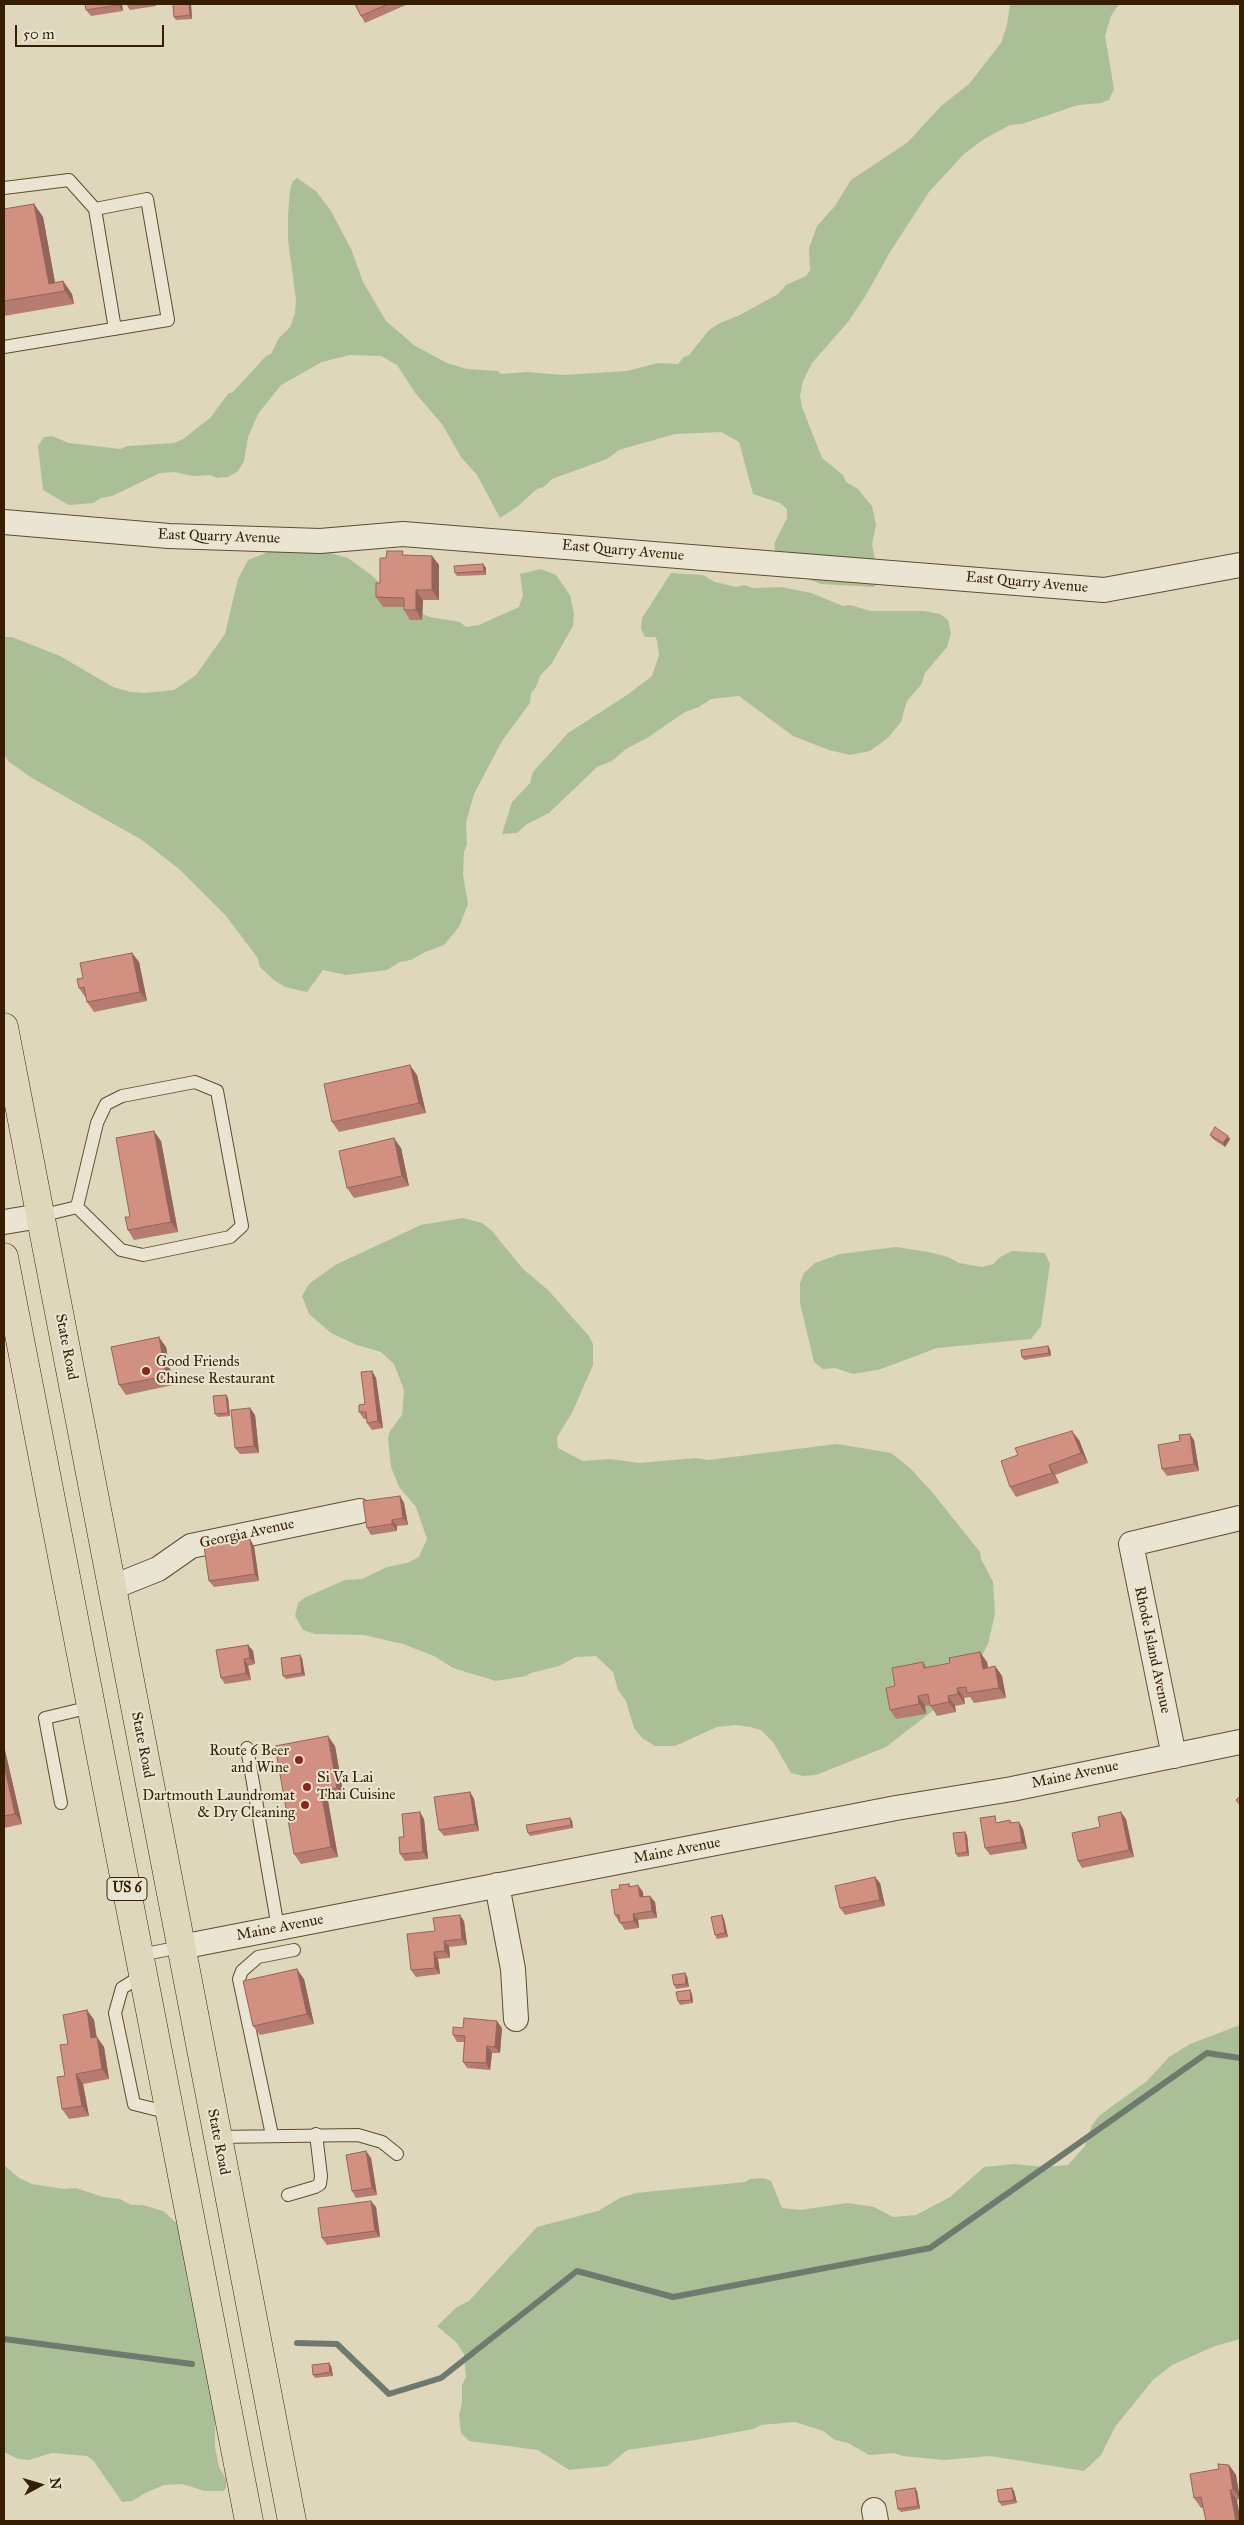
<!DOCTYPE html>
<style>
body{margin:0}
#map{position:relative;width:1244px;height:2525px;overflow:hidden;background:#ded7bc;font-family:"IM FELL Great Primer",serif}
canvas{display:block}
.frame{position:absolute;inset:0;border:5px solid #351f00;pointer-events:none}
.north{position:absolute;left:15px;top:2460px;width:50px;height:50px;-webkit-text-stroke:4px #eae5d3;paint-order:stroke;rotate:84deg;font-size:14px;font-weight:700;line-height:20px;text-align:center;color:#351f00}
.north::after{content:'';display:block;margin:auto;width:18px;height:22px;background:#351f00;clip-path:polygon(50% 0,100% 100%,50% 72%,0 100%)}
.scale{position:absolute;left:15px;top:25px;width:149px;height:22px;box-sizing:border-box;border:2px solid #351f00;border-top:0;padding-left:6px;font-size:15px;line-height:18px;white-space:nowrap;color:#351f00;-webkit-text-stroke:4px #eae5d3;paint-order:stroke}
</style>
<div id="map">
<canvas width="1244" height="2525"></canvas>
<div class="frame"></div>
<div class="north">N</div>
<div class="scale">50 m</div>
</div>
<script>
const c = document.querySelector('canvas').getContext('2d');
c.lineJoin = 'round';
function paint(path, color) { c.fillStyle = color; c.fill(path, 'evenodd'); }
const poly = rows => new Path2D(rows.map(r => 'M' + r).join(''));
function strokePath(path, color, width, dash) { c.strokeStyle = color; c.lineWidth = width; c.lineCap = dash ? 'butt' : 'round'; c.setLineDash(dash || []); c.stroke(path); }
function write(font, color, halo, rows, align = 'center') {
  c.font = font + ' "IM FELL Great Primer",serif'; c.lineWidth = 4; c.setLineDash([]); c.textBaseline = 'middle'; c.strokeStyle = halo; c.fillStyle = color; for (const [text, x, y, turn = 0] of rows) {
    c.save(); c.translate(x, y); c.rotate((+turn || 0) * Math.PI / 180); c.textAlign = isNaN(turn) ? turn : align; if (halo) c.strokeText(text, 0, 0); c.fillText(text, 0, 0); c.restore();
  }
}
paint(poly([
 [1010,4,1119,4,1111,16,1105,36,1114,89,1109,100,1101,103,1078,105,1022,124,1010,125,984,139,964,154,929,192,890,252,866,295,848,322,812,363,803,381,800,396,802,407,822,458,843,475,846,482,858,489,872,506,876,525,872,544,879,582,874,587,821,584,793,573,777,559,774,544,787,518,787,509,780,503,753,494,739,442,721,432,675,434,619,450,607,459,552,479,544,487,537,489,518,506,500,518,477,475,461,457,442,424,416,394,397,365,381,356,350,355,322,362,281,385,258,414,248,437,244,461,238,471,228,477,217,478,210,475,193,476,175,472,160,473,112,496,101,498,93,503,69,505,43,490,38,446,44,437,52,436,69,443,120,449,128,446,174,443,183,439,210,418,228,394,233,392,266,356,271,354,279,338,290,327,295,313,296,300,288,240,288,216,290,190,293,181,297,178,316,191,331,211,352,251,363,282,386,321,415,346,447,363,467,369,498,371,501,374,527,372,563,375,627,371,658,363,678,364,684,357,689,355,709,330,720,323,740,315,778,294,786,285,806,276,810,270,809,248,817,226,835,206,851,180,908,142,941,106,969,84,1001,43,1007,25],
 [316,549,348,558,370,574,403,605,430,617,460,622,466,627,479,625,519,607,523,595,520,574,541,569,556,575,570,595,574,614,573,626,552,663,540,676,536,687,531,693,530,703,502,741,474,794,466,823,467,845,464,852,463,875,468,904,459,927,444,945,425,952,411,960,400,962,387,970,346,975,323,970,307,992,285,987,274,980,260,967,257,957,226,916,179,869,142,840,32,778,8,761,4,753,4,637,12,637,60,656,113,687,131,692,145,693,174,690,196,675,225,634,238,579,248,560,273,550],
 [671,573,703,575,715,582,736,587,744,585,753,588,781,587,811,593,843,606,850,605,871,611,924,611,940,614,948,620,951,633,947,647,925,673,921,685,907,701,901,722,888,738,870,751,850,755,829,750,793,736,739,696,711,699,699,707,685,712,647,738,626,749,612,761,597,767,549,813,527,824,517,833,502,834,512,802,530,783,533,772,568,733,627,695,652,676,659,655,657,640,655,637,645,637,641,629,642,618],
 [463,1218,482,1223,492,1231,523,1269,548,1290,589,1336,593,1344,593,1365,572,1413,557,1437,558,1448,583,1461,611,1459,639,1463,695,1458,708,1460,837,1444,891,1453,910,1468,932,1492,980,1552,981,1559,993,1582,995,1614,988,1644,975,1669,935,1709,886,1747,816,1775,803,1776,791,1773,773,1742,761,1730,750,1727,735,1725,717,1727,675,1746,655,1746,642,1738,634,1728,626,1701,618,1690,613,1672,596,1656,576,1657,559,1666,531,1673,526,1676,496,1681,453,1668,434,1656,403,1644,364,1635,315,1634,303,1630,295,1616,298,1603,304,1598,345,1580,362,1579,387,1567,407,1563,419,1557,427,1539,416,1507,399,1487,391,1467,388,1438,390,1431,402,1415,404,1390,394,1364,381,1352,357,1345,331,1333,309,1314,302,1296,309,1284,335,1265,421,1225],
 [896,1247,929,1252,948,1257,959,1263,982,1267,993,1264,1000,1257,1012,1251,1045,1253,1050,1264,1041,1326,1031,1339,937,1348,881,1369,865,1372,853,1374,835,1368,823,1369,814,1362,800,1303,800,1283,804,1273,815,1263,840,1254],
 [1240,2025,1240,2339,1215,2346,1172,2365,1153,2380,1115,2427,1101,2455,1084,2471,990,2456,944,2460,903,2456,894,2453,869,2455,848,2443,835,2440,823,2431,795,2422,761,2425,753,2429,695,2440,627,2450,608,2466,569,2470,538,2450,469,2441,461,2433,459,2415,462,2403,462,2385,466,2377,464,2354,457,2343,437,2326,457,2307,469,2301,537,2227,598,2211,620,2198,636,2193,745,2182,750,2179,763,2178,771,2181,782,2208,800,2210,848,2203,874,2207,893,2217,916,2215,950,2197,984,2167,1014,2164,1046,2167,1068,2165,1085,2146,1092,2125,1100,2115,1147,2081,1169,2057,1190,2044],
 [4,2165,19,2178,32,2184,64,2189,76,2188,103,2197,120,2199,131,2205,143,2205,163,2211,179,2225,185,2245,187,2281,215,2363,215,2447,219,2467,226,2479,226,2488,223,2491,205,2491,182,2484,164,2485,147,2492,132,2501,122,2502,93,2460,87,2456,52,2453,29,2460,18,2459,4,2452]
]), '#abbf96');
strokePath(poly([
 [4,2339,192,2364],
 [297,2343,337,2344,389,2394,441,2378,577,2271,673,2297,930,2248,1207,2053,1240,2058]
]), '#6f7a6f', 6);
const service = poly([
 [4,188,69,180,95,209,147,199,168,320,4,347],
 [95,209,115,329],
 [40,1216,77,1207,97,1123,106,1104,122,1096,195,1082,217,1091,242,1226,230,1237,143,1255,121,1250,77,1207],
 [247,1748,278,1928],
 [61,1803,45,1718,91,1707],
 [140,1955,181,1947],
 [143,1975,122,1988,115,2013,134,2104,170,2113],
 [272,2135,239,1979,242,1971,258,1957,294,1950],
 [217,2137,358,2135,382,2142,397,2154],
 [288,2195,315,2187,320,2184,321,2176,316,2134]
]);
const minor = poly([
 [4,522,169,536,320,541,403,534,1104,590,1240,565],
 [4,1222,40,1216],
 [113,1587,158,1569,191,1546,360,1511],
 [1174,1756,1131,1544,1240,1518],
 [497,1885,513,1969,516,2019],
 [181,1947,896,1808,1012,1789,1240,1742],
 [874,2510,876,2521]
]);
const primary = poly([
 [4,1027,292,2521],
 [4,1257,249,2521]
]);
strokePath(service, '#5f4d2f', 14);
strokePath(minor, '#5f4d2f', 26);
strokePath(primary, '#351f00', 29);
strokePath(service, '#eae5d3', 12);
strokePath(minor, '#eae5d3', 24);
strokePath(primary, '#ded7bc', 28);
paint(poly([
 [122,4,123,11,91,16,86,10],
 [126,4,156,4,156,6,130,10],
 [173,4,191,4,192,19,176,20,174,17],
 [355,4,408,4,365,23,361,16],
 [34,204,43,217,55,283,63,281,72,294,74,304,4,316,4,209],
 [406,555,432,556,439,565,439,600,423,600,422,620,410,620,404,610,404,607,383,607,376,597,386,558],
 [483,564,486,568,486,575,457,576,455,573],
 [132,953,139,962,147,1001,94,1012,87,1002,86,998,79,988,83,978],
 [417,1075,426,1113,339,1132,332,1122],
 [1210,1135,1230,1139,1225,1147,1213,1139],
 [161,1141,178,1232,134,1240,128,1230,130,1217],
 [401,1148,409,1186,354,1198,347,1188],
 [166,1347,173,1385,126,1395,119,1385],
 [1050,1349,1051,1356,1024,1360,1022,1357],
 [372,1371,376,1378,383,1428,372,1430,367,1423,367,1419,364,1419,359,1412,365,1404],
 [226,1395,228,1398,230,1416,218,1417,215,1414],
 [250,1408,255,1415,259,1453,240,1454,235,1448],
 [1079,1440,1088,1463,1055,1475,1059,1483,1016,1497,1010,1487],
 [1194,1440,1199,1471,1167,1476,1162,1469],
 [400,1496,404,1503,408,1525,397,1526,397,1531,371,1535,367,1528],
 [254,1546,259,1581,214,1587,209,1581],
 [248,1645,253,1651,255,1664,248,1666,251,1680,225,1684,221,1678],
 [302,1658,305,1676,286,1679,283,1676],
 [923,1662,927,1668,987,1662,988,1668,995,1666,1002,1676,1006,1698,974,1703,970,1697,964,1698,965,1704,955,1706,956,1712,937,1716,930,1705,925,1706,926,1714,896,1719,890,1710,895,1686],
 [4,1746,22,1824,4,1828],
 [335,1746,344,1798,328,1801,338,1857,301,1864,294,1854],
 [470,1792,474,1799,479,1831,444,1836,439,1830],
 [570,1818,572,1821,573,1828,530,1836,528,1833],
 [424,1819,428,1859,405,1861,400,1854,404,1837],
 [1126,1819,1134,1857,1082,1868,1078,1861,1100,1827],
 [1010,1820,1012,1823,1019,1822,1023,1829,1027,1849,990,1855,985,1848,999,1822],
 [967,1835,969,1856,958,1857,956,1854],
 [880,1883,885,1906,845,1915,840,1908],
 [629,1884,630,1886,643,1892,643,1897,655,1902,657,1918,638,1920,639,1928,625,1930,620,1922,619,1922,615,1915,620,1889],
 [722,1915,724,1919,728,1937,717,1939,715,1935],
 [464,1921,467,1945,449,1947,450,1958,438,1959,440,1974,416,1977,411,1970,435,1931],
 [687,1976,689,1987,676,1989,674,1985],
 [304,1979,314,2024,260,2035,253,2026],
 [690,1990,692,1994,693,2003,680,2005,678,2001],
 [87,2010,94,2020,97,2038,104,2047,109,2079,83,2084,89,2116,69,2119,62,2109,68,2044],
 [463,2028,502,2028,500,2053,492,2053,490,2070,467,2068,463,2062,464,2042,457,2042,453,2035],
 [371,2158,377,2195,356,2198,352,2191],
 [376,2207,380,2237,327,2245,322,2238],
 [329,2363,331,2366,333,2376,315,2378,313,2375],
 [1229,2465,1236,2475,1240,2499,1201,2508,1194,2498,1219,2469],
 [915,2488,917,2491,920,2509,901,2512,898,2509],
 [1012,2488,1014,2491,1017,2503,1002,2506,999,2502]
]), '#b57c6f');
paint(poly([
 [118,4,122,4,123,11,118,5],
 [189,4,191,4,192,19,190,15],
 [34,204,43,217,57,293,49,284],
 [63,281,72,294,74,304,65,291],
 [432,556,439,565,439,600,432,590],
 [483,564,486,568,486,575,484,571],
 [416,590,423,600,422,620,416,610],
 [132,953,139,962,147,1001,140,992],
 [410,1065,417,1075,426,1113,419,1103],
 [154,1131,161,1141,178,1232,171,1222],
 [1228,1136,1230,1139,1225,1147,1223,1143],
 [394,1138,401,1148,409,1186,402,1176],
 [159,1337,166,1347,173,1385,166,1376],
 [1048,1346,1050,1349,1051,1356,1049,1353],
 [372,1371,376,1378,383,1428,378,1421],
 [226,1395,228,1398,230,1416,228,1413],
 [250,1408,255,1415,259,1453,254,1446],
 [1072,1431,1079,1440,1088,1463,1081,1453],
 [1190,1434,1194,1440,1199,1471,1194,1464],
 [1049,1465,1055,1475,1059,1483,1052,1473],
 [400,1496,404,1503,408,1525,403,1518],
 [392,1520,397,1526,397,1531,392,1524],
 [250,1539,254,1546,259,1581,255,1574],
 [248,1645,253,1651,255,1664,250,1658],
 [980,1652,987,1662,990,1679,983,1669],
 [300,1655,302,1658,305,1676,302,1673],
 [244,1659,248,1666,251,1680,246,1673],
 [995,1666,1002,1676,1006,1698,999,1688],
 [957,1688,964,1698,965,1704,958,1694],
 [918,1696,925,1706,926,1714,919,1704],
 [948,1696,955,1706,956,1712,949,1702],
 [328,1736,335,1746,344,1798,337,1788],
 [4,1746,22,1824,15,1814,4,1765],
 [321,1791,328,1801,338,1857,331,1847],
 [470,1792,474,1799,479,1831,475,1824],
 [420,1812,424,1819,428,1859,423,1852],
 [1121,1812,1126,1819,1134,1857,1129,1850],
 [570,1818,572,1821,573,1828,571,1825],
 [1019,1822,1023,1829,1027,1849,1022,1842],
 [965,1832,967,1835,969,1856,967,1852],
 [875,1877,880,1883,885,1906,880,1900],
 [638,1885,643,1892,644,1904,640,1897],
 [650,1896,655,1902,657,1918,652,1911],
 [633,1914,638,1920,639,1928,634,1921],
 [460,1915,464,1921,467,1945,462,1939],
 [722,1915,724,1919,728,1937,725,1933],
 [444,1941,449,1947,450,1958,445,1951],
 [434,1952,438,1959,440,1974,435,1968],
 [297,1969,304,1979,314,2024,307,2014],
 [685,1973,687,1976,689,1987,686,1984],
 [690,1990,692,1994,693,2003,691,2000],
 [87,2010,94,2020,98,2048,91,2038],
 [497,2021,502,2028,500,2053,495,2047],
 [97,2037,104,2047,109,2079,102,2069],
 [487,2046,492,2053,490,2070,486,2063],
 [76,2074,83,2084,89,2116,82,2106],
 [366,2151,371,2158,377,2195,372,2188],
 [371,2201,376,2207,380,2237,375,2231],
 [329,2363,331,2366,333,2376,330,2372],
 [1229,2465,1236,2475,1240,2499,1233,2489],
 [915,2488,917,2491,920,2509,918,2506],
 [1012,2488,1014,2491,1017,2503,1014,2500],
 [1230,2490,1237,2500,1240,2517,1240,2521,1236,2521]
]), '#93655a');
const building = poly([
 [85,4,118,4,118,5,86,10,85,4],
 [173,4,189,4,190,15,174,17,173,4],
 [355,4,388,4,361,16,355,4],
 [34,204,49,284,63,281,65,291,4,301,4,209,34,204],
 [387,551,403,551,402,555,432,556,432,590,416,590,416,610,404,610,404,598,376,597,376,583,380,583,380,558,386,558,387,551],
 [483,564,484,571,455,573,454,566,483,564],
 [132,953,140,992,87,1002,84,987,79,988,77,979,83,978,80,963,132,953],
 [410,1065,419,1103,332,1122,324,1084,410,1065],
 [1215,1127,1228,1136,1223,1143,1210,1135,1215,1127],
 [154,1131,171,1222,128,1230,125,1217,130,1217,116,1138,154,1131],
 [394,1138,402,1176,347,1188,339,1151,394,1138],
 [159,1337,166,1376,119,1385,111,1347,159,1337],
 [1048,1346,1049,1353,1022,1357,1021,1350,1048,1346],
 [372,1371,378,1421,367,1423,366,1412,359,1412,359,1405,365,1404,361,1372,372,1371],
 [226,1395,228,1413,215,1414,213,1396,226,1395],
 [250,1408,254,1446,235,1448,231,1410,250,1408],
 [1072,1431,1081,1453,1049,1465,1052,1473,1010,1487,1001,1461,1018,1455,1015,1448,1072,1431],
 [1190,1434,1194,1464,1162,1469,1158,1445,1180,1441,1179,1435,1190,1434],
 [400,1496,403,1518,392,1520,392,1524,367,1528,363,1501,400,1496],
 [250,1539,255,1574,209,1581,204,1546,250,1539],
 [248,1645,250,1658,244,1659,246,1673,221,1678,216,1650,248,1645],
 [980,1652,983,1669,995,1666,999,1688,967,1693,966,1687,957,1688,958,1694,948,1696,949,1702,930,1706,928,1694,918,1696,919,1704,890,1710,886,1688,895,1686,892,1668,923,1662,924,1668,950,1663,949,1658,980,1652],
 [300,1655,302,1673,283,1676,281,1658,300,1655],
 [328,1736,337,1788,321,1791,331,1847,294,1854,275,1746,328,1736],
 [4,1765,15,1814,4,1816,4,1765],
 [470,1792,475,1824,439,1830,434,1797,470,1792],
 [1240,1796,1240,1805,1236,1800,1240,1796],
 [420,1812,423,1852,400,1854,399,1837,404,1837,402,1814,420,1812],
 [1121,1812,1129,1850,1078,1861,1072,1833,1100,1827,1098,1817,1121,1812],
 [995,1816,996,1823,1010,1820,1010,1823,1019,1822,1022,1842,985,1848,980,1818,995,1816],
 [570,1818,571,1825,528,1833,526,1825,570,1818],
 [965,1832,967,1852,956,1854,953,1833,965,1832],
 [875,1877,880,1900,840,1908,835,1886,875,1877],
 [629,1884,629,1887,638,1885,640,1897,650,1896,652,1911,633,1914,634,1921,620,1923,619,1915,615,1915,611,1890,620,1889,619,1885,629,1884],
 [460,1915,462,1939,444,1941,445,1951,434,1952,435,1968,411,1970,407,1934,435,1931,433,1918,460,1915],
 [722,1915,725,1933,715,1935,711,1917,722,1915],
 [297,1969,307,2014,253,2026,243,1981,297,1969],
 [685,1973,686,1984,674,1985,672,1975,685,1973],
 [690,1990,691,2000,678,2001,676,1992,690,1990],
 [87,2010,91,2038,97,2037,102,2069,76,2074,82,2106,62,2109,57,2077,65,2076,60,2045,68,2044,63,2015,87,2010],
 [464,2018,497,2021,495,2047,487,2046,486,2063,463,2062,465,2036,453,2035,453,2027,463,2028,464,2018],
 [366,2151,372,2188,352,2191,346,2155,366,2151],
 [371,2201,375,2231,322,2238,318,2208,371,2201],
 [329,2363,330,2372,313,2375,312,2365,329,2363],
 [1218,2464,1229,2465,1233,2489,1230,2490,1236,2521,1206,2521,1201,2497,1194,2498,1190,2474,1219,2469,1218,2464],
 [915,2488,918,2506,898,2509,895,2491,915,2488],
 [1012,2488,1014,2500,999,2502,997,2490,1012,2488]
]);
paint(building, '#d29081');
strokePath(building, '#93655a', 1);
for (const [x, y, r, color] of [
 [146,1371,5,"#8f2418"],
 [299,1760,5,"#8f2418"],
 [307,1787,5,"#8f2418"],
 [305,1805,5,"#8f2418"]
]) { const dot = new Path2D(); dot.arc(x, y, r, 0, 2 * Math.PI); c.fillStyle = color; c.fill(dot); strokePath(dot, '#eae5d3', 2); }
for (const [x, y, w] of [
 [127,1889,40]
]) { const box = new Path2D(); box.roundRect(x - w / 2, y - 11.5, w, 23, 4); c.fillStyle = '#eae5d3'; c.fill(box); strokePath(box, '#351f00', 1); }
write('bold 14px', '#351f00', null, [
 ["US 6",127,1889]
]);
write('15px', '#351f00', '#eae5d3', [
 ["East Quarry Avenue",219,537,2],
 ["East Quarry Avenue",623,551,5],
 ["East Quarry Avenue",1027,583,5],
 ["State Road",66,1347,79],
 ["Georgia Avenue",247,1534,-12],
 ["Rhode Island Avenue",1152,1650,78],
 ["State Road",142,1745,79],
 ["Maine Avenue",1075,1775,-12],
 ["Maine Avenue",677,1851,-11],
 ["Maine Avenue",280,1928,-11],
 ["State Road",218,2142,79]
]);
write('15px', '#351f00', '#eae5d3', [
 ["Good Friends",156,1362],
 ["Chinese Restaurant",156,1379],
 ["Route 6 Beer",289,1751,"right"],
 ["and Wine",289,1768,"right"],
 ["Si Va Lai",317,1778],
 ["Thai Cuisine",317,1795],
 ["Dartmouth Laundromat",295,1796,"right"],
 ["& Dry Cleaning",295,1813,"right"]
], 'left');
</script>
